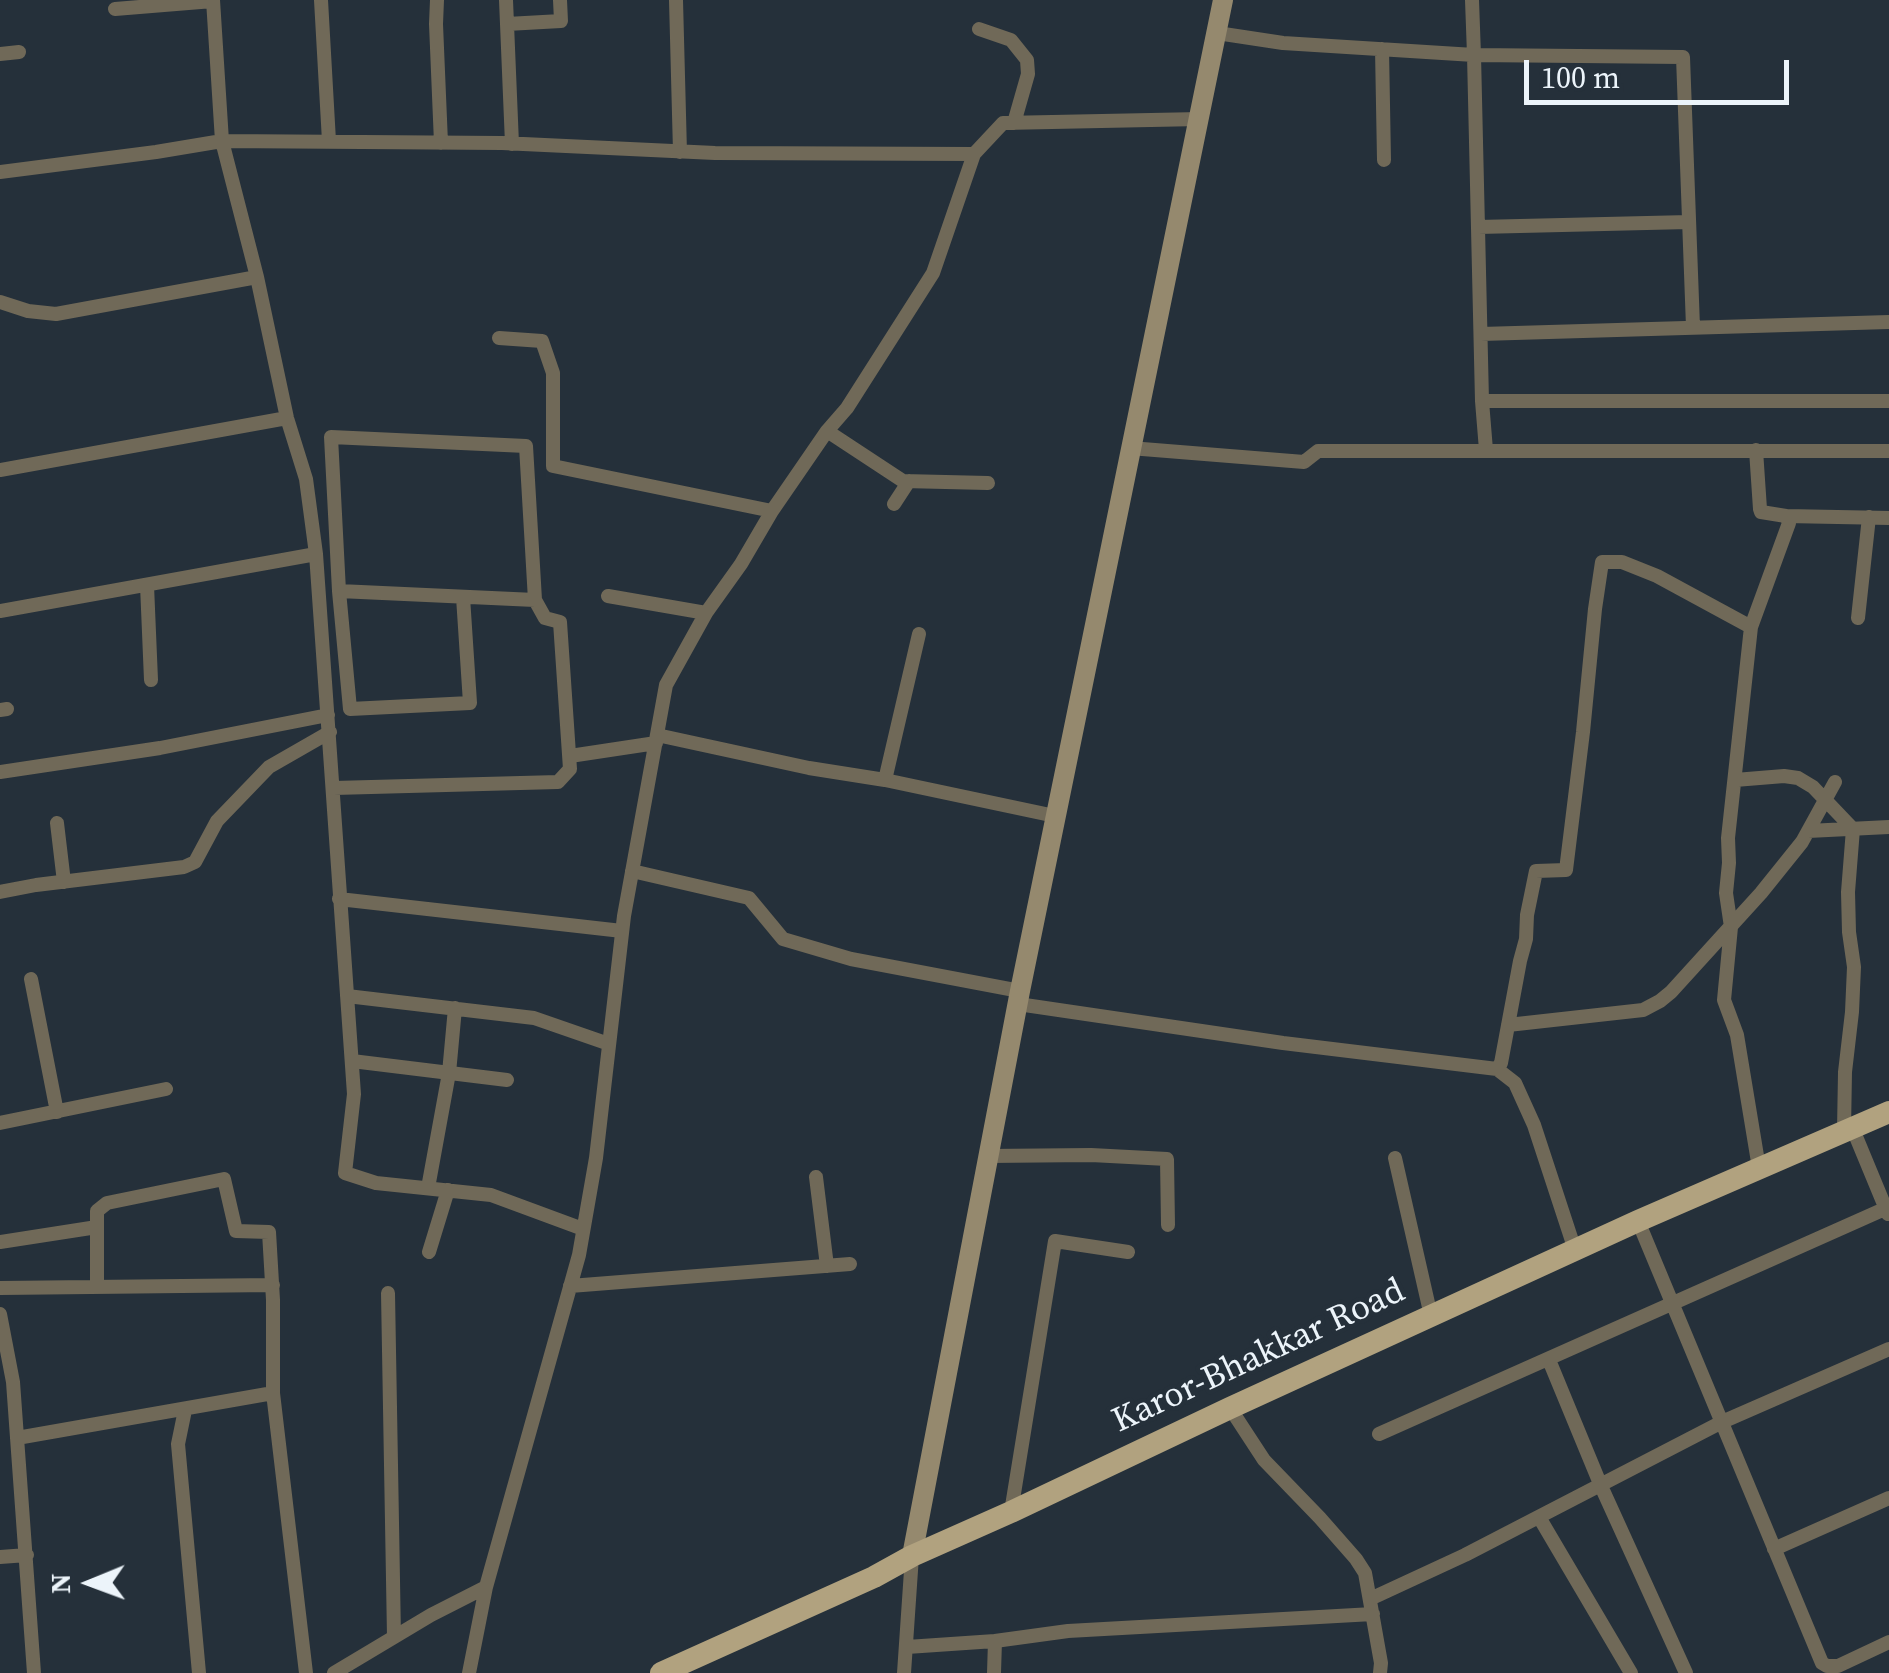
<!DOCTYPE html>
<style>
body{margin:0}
#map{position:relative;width:1889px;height:1673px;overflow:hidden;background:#25303a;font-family:"Source Serif 4",serif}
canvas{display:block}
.north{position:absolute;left:40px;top:1533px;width:100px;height:100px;-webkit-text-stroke:8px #25303a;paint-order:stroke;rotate:269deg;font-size:28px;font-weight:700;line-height:40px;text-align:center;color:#ecf4fa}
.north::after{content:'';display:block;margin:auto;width:35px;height:45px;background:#ecf4fa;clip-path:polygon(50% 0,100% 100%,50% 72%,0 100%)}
.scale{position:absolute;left:1524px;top:60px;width:265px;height:45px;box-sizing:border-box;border:5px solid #ecf4fa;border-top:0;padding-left:12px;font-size:30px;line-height:35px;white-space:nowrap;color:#ecf4fa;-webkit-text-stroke:8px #25303a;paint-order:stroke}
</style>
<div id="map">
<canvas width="1889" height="1673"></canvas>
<div class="north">N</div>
<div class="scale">100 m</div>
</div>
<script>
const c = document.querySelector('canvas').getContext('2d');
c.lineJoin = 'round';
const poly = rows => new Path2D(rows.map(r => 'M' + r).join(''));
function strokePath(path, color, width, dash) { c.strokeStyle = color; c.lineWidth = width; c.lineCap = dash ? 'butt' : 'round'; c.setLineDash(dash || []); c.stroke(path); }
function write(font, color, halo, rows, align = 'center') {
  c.font = font + ' "Source Serif 4",serif'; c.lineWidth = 9; c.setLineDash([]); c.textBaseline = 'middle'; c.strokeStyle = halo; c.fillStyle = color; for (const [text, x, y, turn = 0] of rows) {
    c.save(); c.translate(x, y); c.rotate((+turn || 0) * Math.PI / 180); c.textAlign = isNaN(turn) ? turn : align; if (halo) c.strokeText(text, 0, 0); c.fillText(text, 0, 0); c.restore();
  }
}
strokePath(poly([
 [213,0,222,141,257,277,287,418,306,479,316,554,354,1094,345,1173,376,1183,491,1195,583,1229],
 [321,0,329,141],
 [437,0,436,24,441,143],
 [506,0,512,144],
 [676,0,680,152],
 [1472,0,1474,55,1683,57,1693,327],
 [115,9,213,1],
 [507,24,561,21,560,0],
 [979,29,1011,40,1027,60,1028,74,1014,123],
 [1217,33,1283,43,1474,55,1482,401,1486,450],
 [1382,49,1384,160],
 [0,54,19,52],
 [0,172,156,152,222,141,502,143,715,153,974,154],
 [1478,227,1689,222],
 [0,302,28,311,56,314,257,277],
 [1481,334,1889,322],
 [499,338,542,341,553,373,553,466,772,511],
 [1482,401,1889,401],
 [827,431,903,481,988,483],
 [1130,448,1304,462,1318,451,1889,451],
 [1756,450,1760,509,1761,512,1786,516,1789,523,1751,627,1728,838,1729,863,1726,893,1731,927,1724,1000,1737,1035,1759,1168],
 [0,470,287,418],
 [894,504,909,481],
 [1786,516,1889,518],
 [147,585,151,680],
 [339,591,535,600],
 [608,596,706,613],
 [0,611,316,554],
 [1858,618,1869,517],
 [0,710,7,709],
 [657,735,809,768,885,780,1055,816],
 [570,756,656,743],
 [0,772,160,748,328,715],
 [885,780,919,634],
 [1735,780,1784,776,1798,778,1813,787,1853,829,1848,892,1849,932,1854,967,1852,1012,1845,1072,1844,1130],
 [334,788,558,782,570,769,560,622,545,618,535,600,526,446,331,437,339,591,350,709,470,703,463,597],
 [57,823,64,882],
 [1808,831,1889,827],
 [632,871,749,898,783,939,851,959,1020,991],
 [0,892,36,885,184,867,195,862,217,821,269,767,330,732],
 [339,899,622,931],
 [31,979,57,1112],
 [347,996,534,1018,609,1044],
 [1018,1004,1283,1043,1497,1069,1515,1083,1534,1125,1575,1250],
 [1508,1025,1643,1010,1660,1001,1671,992,1761,893,1802,842,1835,782],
 [352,1061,507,1080],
 [1497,1069,1501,1063,1520,961,1526,939,1527,915,1536,871,1566,870,1583,732,1595,609,1602,562,1622,562,1657,576,1751,627],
 [0,1123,166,1089],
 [1852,1127,1888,1214],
 [988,1156,1091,1155,1167,1159,1168,1225],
 [1395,1158,1431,1316],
 [816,1177,827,1266],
 [428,1188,449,1073,455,1008],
 [1638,1221,1822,1663,1827,1666,1838,1666,1889,1642],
 [0,1242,97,1227],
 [429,1252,448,1190],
 [570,1286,850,1264],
 [97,1287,97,1211,107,1203,224,1179,236,1231,269,1232,273,1300,273,1393,306,1673],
 [0,1288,273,1285],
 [388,1293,394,1637],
 [0,1314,13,1382,34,1673],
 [1549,1360,1601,1486,1686,1673],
 [1230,1408,1264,1460,1320,1518,1356,1559,1365,1573,1381,1663,1380,1673],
 [185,1410,178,1444,199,1673],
 [1379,1434,1889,1207],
 [17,1438,273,1393],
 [1011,1512,1055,1241,1128,1252],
 [1539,1517,1631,1673],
 [1774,1549,1889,1498],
 [0,1557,27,1555],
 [1370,1599,1465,1555,1722,1422,1889,1349],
 [995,1641,1068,1631,1373,1614],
 [907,1647,995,1641,994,1673],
 [334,1673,431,1615,486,1587],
 [469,1673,486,1587,579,1255,596,1158,624,916,666,685,706,613,741,564,772,511,827,431,847,408,933,273,974,154,1003,123,1200,119],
 [904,1673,912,1556]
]), '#706958', 14);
strokePath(poly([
 [912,1556,1020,991,1223,0]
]), '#95896e', 20);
strokePath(poly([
 [661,1673,874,1577,912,1556,1011,1512,1230,1408,1638,1221,1889,1112]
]), '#b1a27f', 22);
write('35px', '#ecf4fa', '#25303a', [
 ["Karor-Bhakkar Road",1259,1357,-25]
]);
</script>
